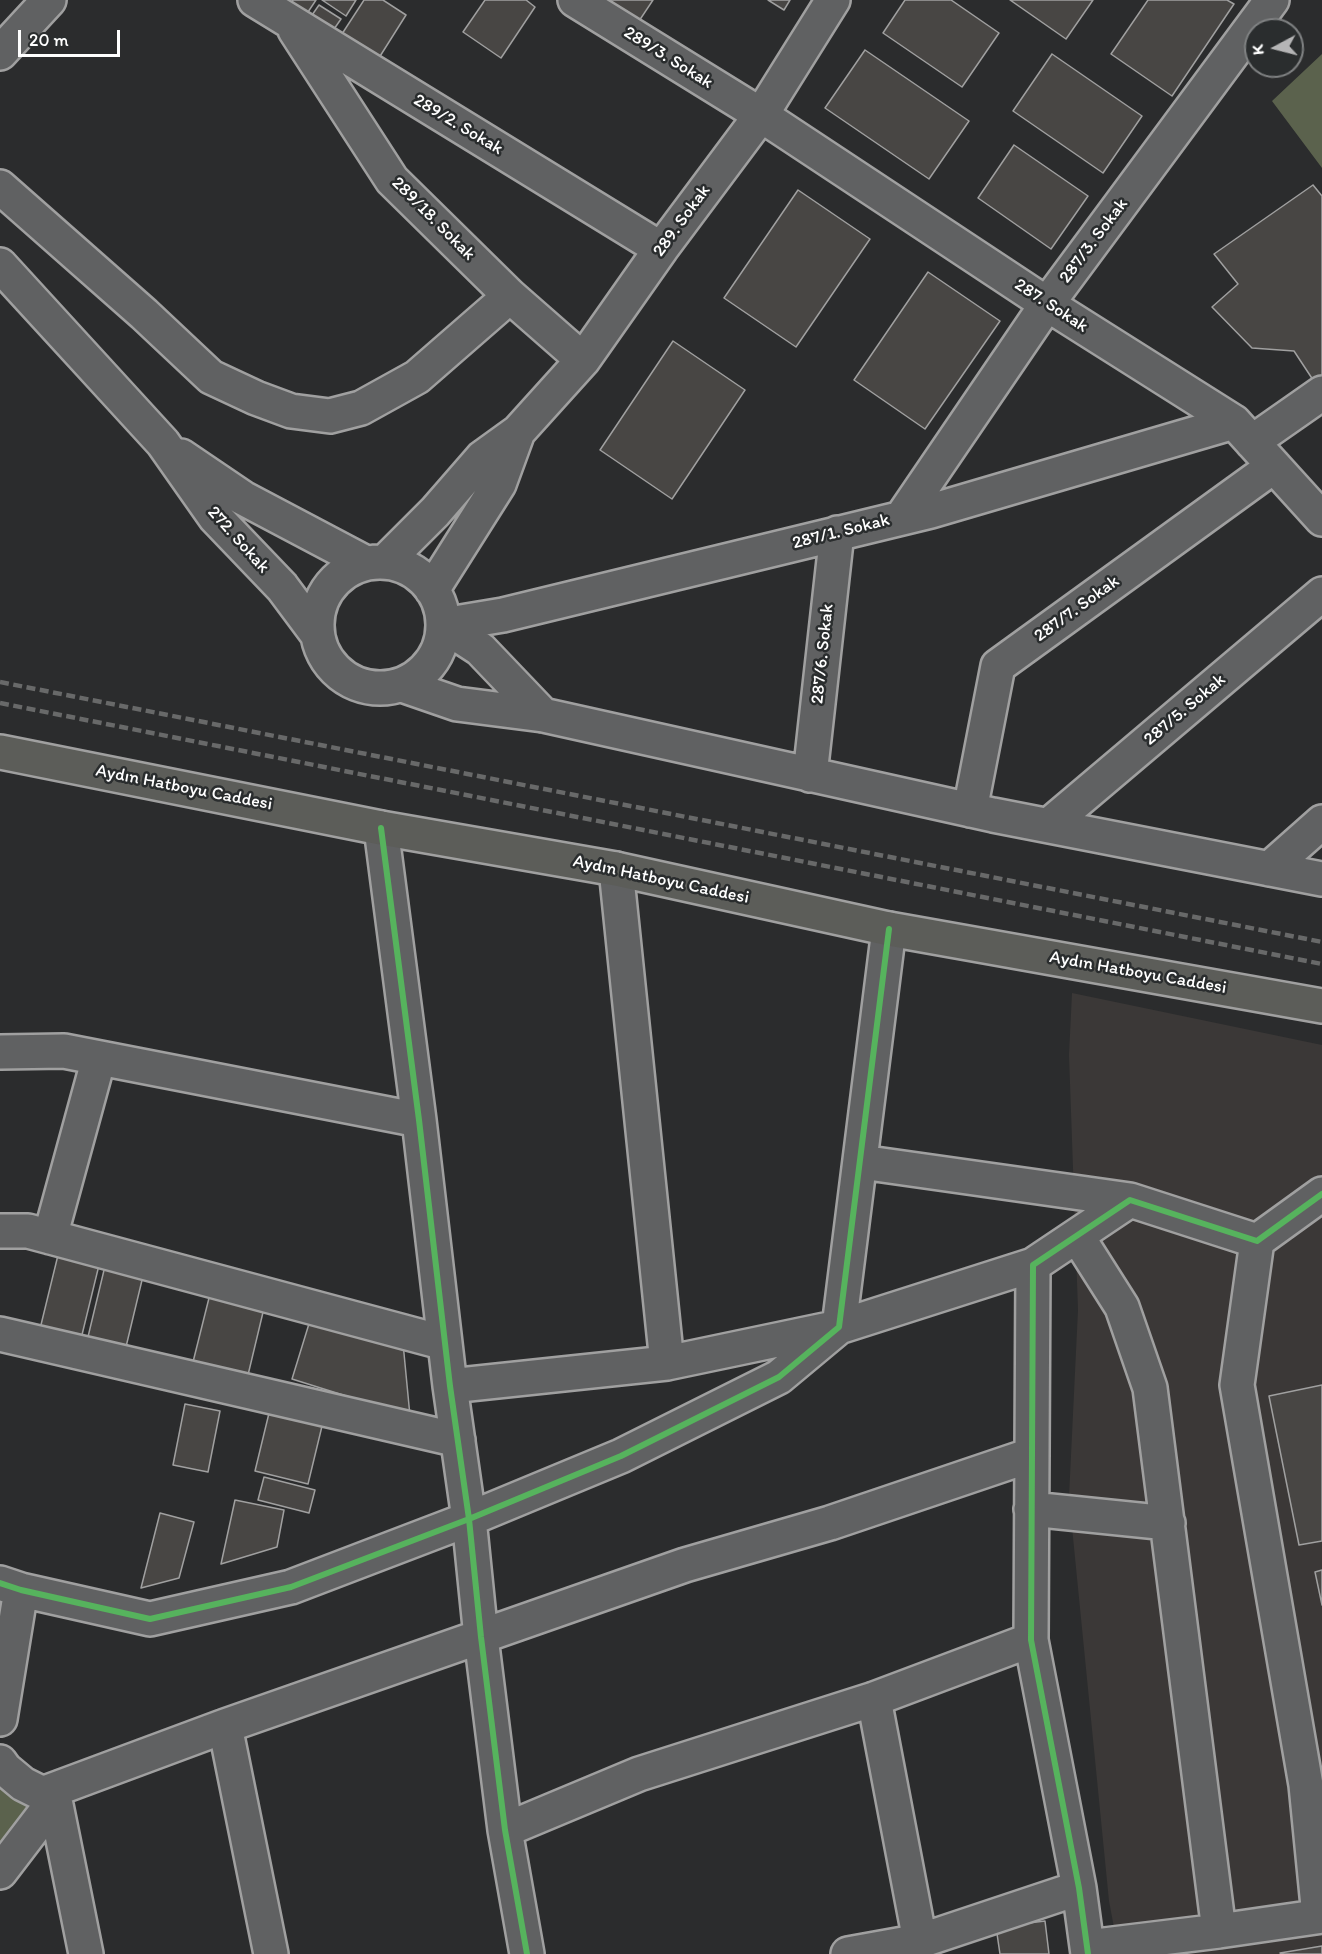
<!DOCTYPE html>
<meta charset="utf-8">
<style>
body{margin:0}
#map{position:relative;width:1322px;height:1954px;overflow:hidden;background:#2b2c2d;font-family:Itim,sans-serif}
canvas{display:block}
.north{position:absolute;left:1244px;top:18px;width:60px;height:60px;box-sizing:border-box;background:#2a2d2e;border:2px solid #7f8182;border-radius:50%;rotate:263deg;font-size:16px;font-weight:700;line-height:24px;text-align:center;color:#fff}
.north::after{content:'';display:block;margin:auto;width:21px;height:27px;background:#b5b5b6;clip-path:polygon(50% 0,100% 100%,50% 72%,0 100%)}
.scale{position:absolute;left:18px;top:30px;width:102px;height:27px;box-sizing:border-box;border:3px solid #fff;border-top:0;padding-left:8px;font-size:18px;line-height:21px;white-space:nowrap;color:#fff;-webkit-text-stroke:4px #2a2d2e;paint-order:stroke}
</style>
<div id="map">
<canvas width="1322" height="1954"></canvas>
<div class="north">K</div>
<div class="scale">20 m</div>
</div>
<script>
const c = document.querySelector('canvas').getContext('2d');
c.lineJoin = 'round';
function paint(path, color) { c.fillStyle = color; c.fill(path, 'evenodd'); }
const poly = rows => new Path2D(rows.map(r => 'M' + r).join(''));
function strokePath(path, color, width, dash) { c.strokeStyle = color; c.lineWidth = width; c.lineCap = dash ? 'butt' : 'round'; c.setLineDash(dash || []); c.stroke(path); }
function write(font, color, halo, rows, align = 'center') {
  c.font = font + ' Itim,sans-serif'; c.lineWidth = 5; c.setLineDash([]); c.textBaseline = 'middle'; c.strokeStyle = halo; c.fillStyle = color; for (const [text, x, y, turn = 0] of rows) {
    c.save(); c.translate(x, y); c.rotate((+turn || 0) * Math.PI / 180); c.textAlign = isNaN(turn) ? turn : align; if (halo) c.strokeText(text, 0, 0); c.fillText(text, 0, 0); c.restore();
  }
}
paint(poly([
 [1072,993,1322,1045,1322,1954,1119,1954,1109,1901,1069,1497,1078,1310,1069,1055]
]), '#3b3837');
paint(poly([
 [1322,54,1322,168,1272,101],
 [0,1770,55,1800,0,1872]
]), '#5b624d');
const building = poly([
 [293,0,316,0,306,15,290,5,293,0],
 [322,0,356,0,346,16,322,0],
 [364,0,383,0,406,15,377,61,340,37,364,0],
 [485,0,526,0,535,7,501,58,463,32,485,0],
 [610,0,653,0,635,27,606,7,610,0],
 [768,0,790,0,784,10,768,0],
 [905,0,951,0,999,33,962,87,883,33,905,0],
 [1010,0,1093,0,1066,39,1010,0],
 [1148,0,1227,0,1234,4,1172,96,1111,54,1148,0],
 [319,5,341,19,332,32,310,18,319,5],
 [865,50,969,121,929,179,825,108,865,50],
 [1052,54,1142,116,1103,173,1013,111,1052,54],
 [1014,145,1088,196,1051,249,978,198,1014,145],
 [1313,185,1322,196,1322,387,1319,389,1294,351,1252,348,1212,307,1238,284,1214,254,1313,185],
 [798,190,870,239,796,347,724,298,798,190],
 [928,272,1000,321,925,429,854,380,928,272],
 [673,341,745,390,672,499,600,450,673,341],
 [59,1251,100,1261,80,1343,39,1333,59,1251],
 [105,1266,143,1276,125,1351,87,1341,105,1266],
 [211,1290,265,1304,248,1375,193,1362,211,1290],
 [312,1314,403,1343,410,1416,292,1379,312,1314],
 [1322,1385,1322,1541,1299,1545,1269,1396,1322,1385],
 [185,1404,220,1411,208,1472,173,1465,185,1404],
 [270,1409,323,1422,308,1484,255,1471,270,1409],
 [264,1477,315,1490,309,1513,258,1500,264,1477],
 [235,1500,284,1510,277,1547,221,1564,235,1500],
 [160,1513,194,1522,179,1578,141,1588,160,1513],
 [1322,1570,1322,1605,1315,1572,1322,1570],
 [1045,1921,1049,1954,1000,1954,996,1927,1045,1921],
 [1322,1946,1322,1954,1281,1954,1280,1953,1322,1946]
]);
paint(building, '#484644');
strokePath(building, '#a0a0a0', 1.5);
const minor = poly([
 [255,0,661,249],
 [575,0,761,115,1047,304,1234,422,1322,519],
 [295,30,392,180,510,296,583,360],
 [0,53,49,0],
 [0,187,144,314,211,377,256,398,291,411,330,416,361,408,417,377,510,296],
 [0,265,163,443,215,517,282,587,317,634],
 [1252,442,1322,393],
 [181,456,243,498,366,563],
 [902,517,1047,304,1272,0],
 '317 625a63 63 0 1 1 126 0a63 63 0 1 1-126 0Z',
 [385,562,435,512,482,458,518,432,583,360,661,249,761,115,833,0],
 [432,590,499,484,518,432],
 [443,625,503,615,931,511,1234,422],
 [443,625,480,649,543,715],
 [402,685,457,704,543,715,993,815,1322,879],
 [810,775,837,533],
 [970,810,998,666,1274,466],
 [1049,825,1322,594],
 [381,828,419,1120,450,1386,469,1519,481,1637,505,1830,527,1954],
 [616,869,667,1363],
 [1269,869,1322,822],
 [0,1052,64,1051,419,1120],
 [861,1162,1130,1200],
 [0,1231,28,1231,445,1343],
 [1077,1236,1122,1307,1150,1388,1219,1931],
 [50,1237,99,1058],
 [1257,1241,1237,1385,1306,1785,1319,1916],
 [0,1334,458,1440],
 [450,1386,667,1363,839,1327,1033,1265],
 [1031,1509,1168,1523],
 [0,1583,21,1590,150,1619,291,1587,469,1519,621,1456,779,1377,839,1327,889,929],
 [874,1699,920,1941],
 [0,1719,21,1590],
 [225,1726,271,1954],
 [0,1762,5,1769,23,1784,55,1800,86,1954],
 [42,1794,225,1726,685,1565,830,1523,1031,1455],
 [505,1830,639,1774,874,1699,1031,1640],
 [0,1872,55,1800],
 [1088,1947,1219,1931,1322,1916],
 [848,1954,920,1941,1079,1888],
 [1088,1954,1079,1888,1031,1640,1033,1265,1130,1200,1257,1241,1322,1194]
]);
const major = poly([
 [0,752,381,828,616,869,889,929,1322,1006]
]);
strokePath(minor, '#a0a0a0', 38);
strokePath(major, '#a0a0a0', 38);
strokePath(minor, '#606162', 33);
strokePath(major, '#5c5d59', 33);
strokePath(poly([
 [0,682,1322,942],
 [0,703,1322,964]
]), '#686969', 4.5, [9, 4.5]);
strokePath(poly([
 [381,828,419,1120,450,1386,469,1519,481,1637,505,1830,527,1954],
 [0,1583,21,1590,150,1619,291,1587,469,1519,621,1456,779,1377,839,1327,889,929],
 [1088,1954,1079,1888,1031,1640,1033,1265,1130,1200,1257,1241,1322,1194]
]), '#56b35d', 6);
write('18px', '#fff', '#2a2d2e', [
 ["289/3. Sokak",668,58,32],
 ["289/2. Sokak",458,125,31],
 ["289/18. Sokak",433,219,45],
 ["289. Sokak",682,221,-54],
 ["287/3. Sokak",1094,241,-53],
 ["287. Sokak",1051,306,33],
 ["287/1. Sokak",841,532,-14],
 ["272. Sokak",238,540,48],
 ["287/7. Sokak",1077,609,-36],
 ["287/6. Sokak",823,654,-84],
 ["287/5. Sokak",1185,710,-40],
 ["Aydın Hatboyu Caddesi",184,788,11],
 ["Aydın Hatboyu Caddesi",661,880,12],
 ["Aydın Hatboyu Caddesi",1138,973,10]
]);
</script>
